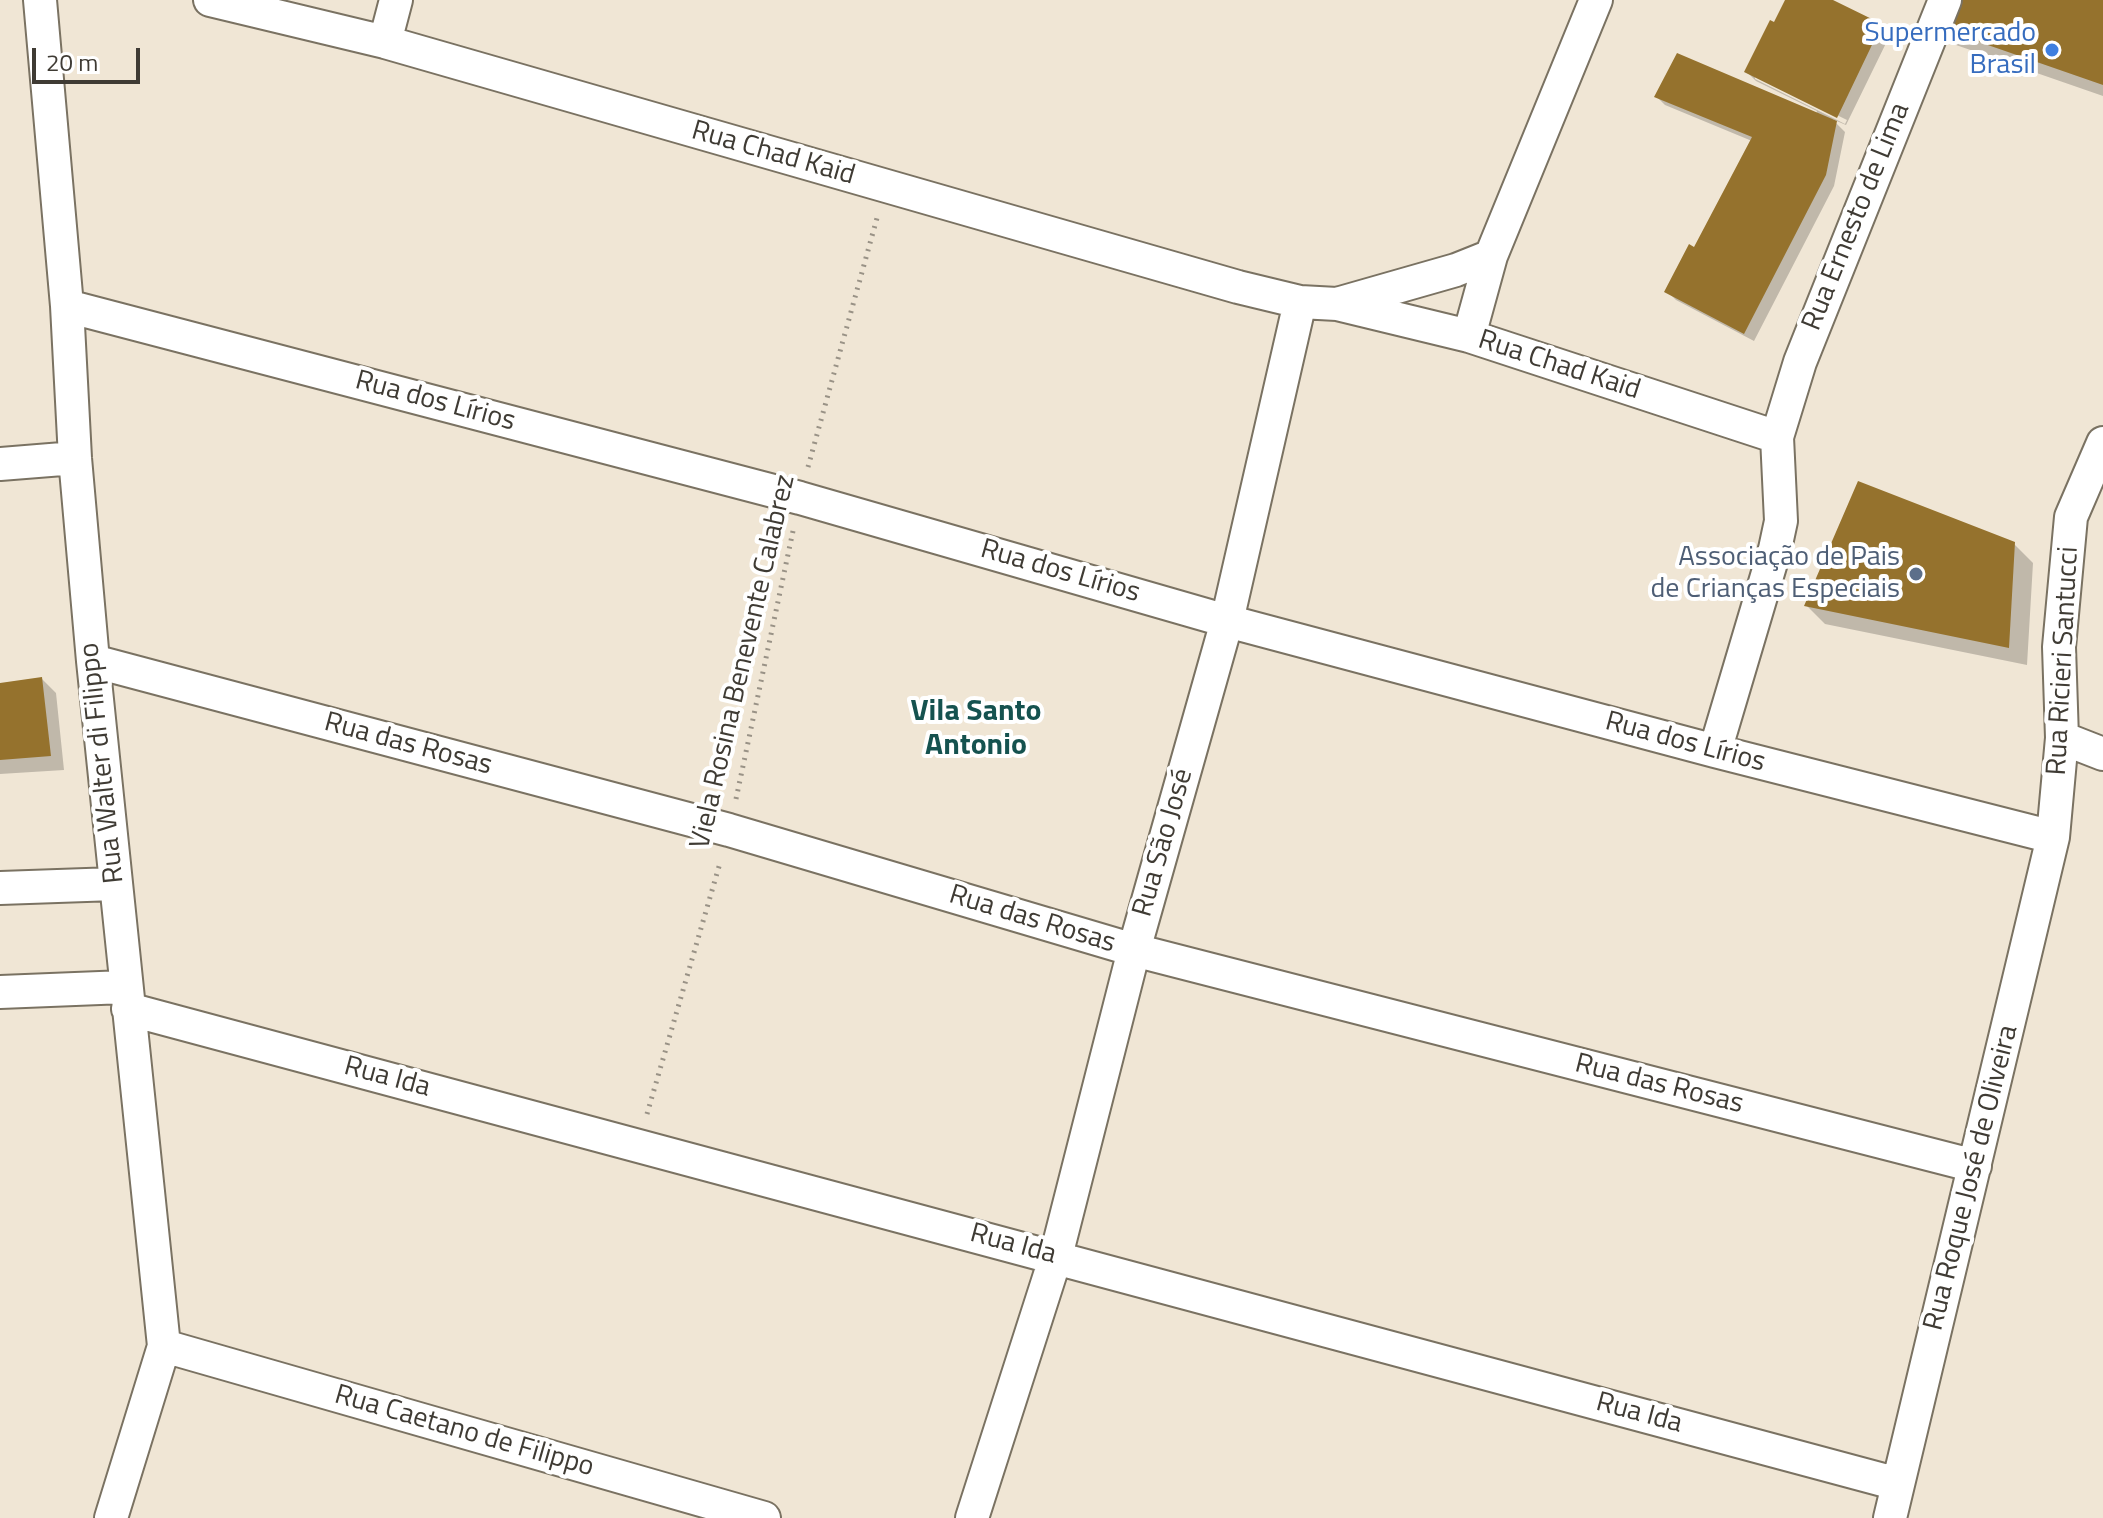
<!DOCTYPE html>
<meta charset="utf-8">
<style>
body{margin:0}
#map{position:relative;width:2103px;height:1518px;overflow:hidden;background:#f0e6d5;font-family:"Titillium Web",sans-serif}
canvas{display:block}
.scale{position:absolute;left:32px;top:48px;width:108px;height:36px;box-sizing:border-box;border:4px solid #3f3b34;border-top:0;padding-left:10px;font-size:24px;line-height:28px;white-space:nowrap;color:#3f3b34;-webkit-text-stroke:6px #fff;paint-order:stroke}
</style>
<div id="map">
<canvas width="2103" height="1518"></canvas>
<div class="scale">20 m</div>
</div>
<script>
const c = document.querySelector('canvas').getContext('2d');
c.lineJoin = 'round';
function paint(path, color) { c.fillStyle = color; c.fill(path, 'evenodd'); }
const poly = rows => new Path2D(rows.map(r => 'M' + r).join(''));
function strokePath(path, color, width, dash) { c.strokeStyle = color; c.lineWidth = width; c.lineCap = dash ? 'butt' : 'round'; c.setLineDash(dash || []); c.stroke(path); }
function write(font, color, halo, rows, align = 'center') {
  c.font = font + ' "Titillium Web",sans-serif'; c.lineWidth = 8; c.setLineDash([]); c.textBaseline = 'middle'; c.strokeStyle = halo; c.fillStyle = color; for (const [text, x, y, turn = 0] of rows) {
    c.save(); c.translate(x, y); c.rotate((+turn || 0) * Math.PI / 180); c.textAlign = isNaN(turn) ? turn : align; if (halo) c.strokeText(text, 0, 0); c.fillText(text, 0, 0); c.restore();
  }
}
paint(poly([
 [1787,0,1829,0,1881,26,1890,35,1846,125,1832,119,1845,132,1834,186,1754,341,1676,300,1667,291,1695,249,1752,141,1665,105,1656,96,1816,114,1817,111,1756,81,1747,72],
 [1755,75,1847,120,1845,124,1755,79],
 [2103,0,2103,96,1956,45,1938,27],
 [2014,544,2033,563,2027,665,1825,624,1806,605],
 [42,679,56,693,64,770,0,774,0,685]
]), '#0003');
paint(poly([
 [1785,0,1833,0,1882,24,1837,118,1744,72,1770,20,1774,22],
 [1948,0,2103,0,2103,85,1936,27],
 [1677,53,1837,121,1826,175,1744,334,1664,292,1689,244,1694,247,1752,137,1654,97],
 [1858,481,2015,542,2009,648,1804,606],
 [42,677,51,756,0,760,0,683]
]), '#95722d');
const street = poly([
 [40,0,67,306,75,458,93,661,164,1346,111,1518],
 [210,0,385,42,1238,287,1300,302,1337,304,1469,336,1777,437],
 [385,42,396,0],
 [1337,304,1456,270,1491,256],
 [67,306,800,498,1227,621,1715,751,2053,837],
 [1469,336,1491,256,1596,0],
 [0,464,75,458],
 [93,661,729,830,1134,950,1975,1166],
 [2062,738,2103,754],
 [1715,751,1775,549,1781,521,1777,437,1800,362,1945,0],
 [0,888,115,884],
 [0,992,125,987],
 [128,1009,1898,1484],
 [164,1346,764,1518],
 [972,1518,1056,1256,1134,950,1227,621,1300,302],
 [1890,1518,2053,837,2062,738,2059,647,2071,517,2103,443]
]);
strokePath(street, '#7a7262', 36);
strokePath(poly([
 [808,467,877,218],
 [736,799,793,531],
 [647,1114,720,863]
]), '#999286', 5, [2, 6]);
strokePath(street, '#fff', 32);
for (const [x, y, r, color] of [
 [2052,50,8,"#3f7fe0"],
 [1916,574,8,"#5c6f8a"]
]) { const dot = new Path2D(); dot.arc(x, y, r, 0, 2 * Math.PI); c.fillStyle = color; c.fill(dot); strokePath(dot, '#fff', 3); }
write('28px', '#366cbe', '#fff', [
 ["Supermercado",2036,34],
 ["Brasil",2036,66]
], 'right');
write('28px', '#3f3b34', '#fff', [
 ["Rua Chad Kaid",773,154,16],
 ["Rua Ernesto de Lima",1857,217,-68],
 ["Rua Chad Kaid",1559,366,18],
 ["Rua dos Lírios",435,402,15],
 ["Rua dos Lírios",1060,572,16],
 ["Rua Ricieri Santucci",2064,661,-87],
 ["Viela Rosina Benevente Calabrez",744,662,-77],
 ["Rua dos Lírios",1685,743,15],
 ["Rua das Rosas",408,745,15],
 ["Rua Walter di Filippo",103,763,-96],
 ["Rua São José",1164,843,-74],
 ["Rua das Rosas",1032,920,17],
 ["Rua Ida",387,1078,15],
 ["Rua das Rosas",1659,1085,14],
 ["Rua Roque José de Oliveira",1972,1178,-76],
 ["Rua Ida",1013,1245,15],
 ["Rua Ida",1639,1414,15],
 ["Rua Caetano de Filippo",464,1432,16]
]);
write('28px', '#4e5e75', '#fff', [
 ["Associação de Pais",1900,558],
 ["de Crianças Especiais",1900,590]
], 'right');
write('bold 30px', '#15524f', '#fff', [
 ["Vila Santo",976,713],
 ["Antonio",976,747]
]);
</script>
